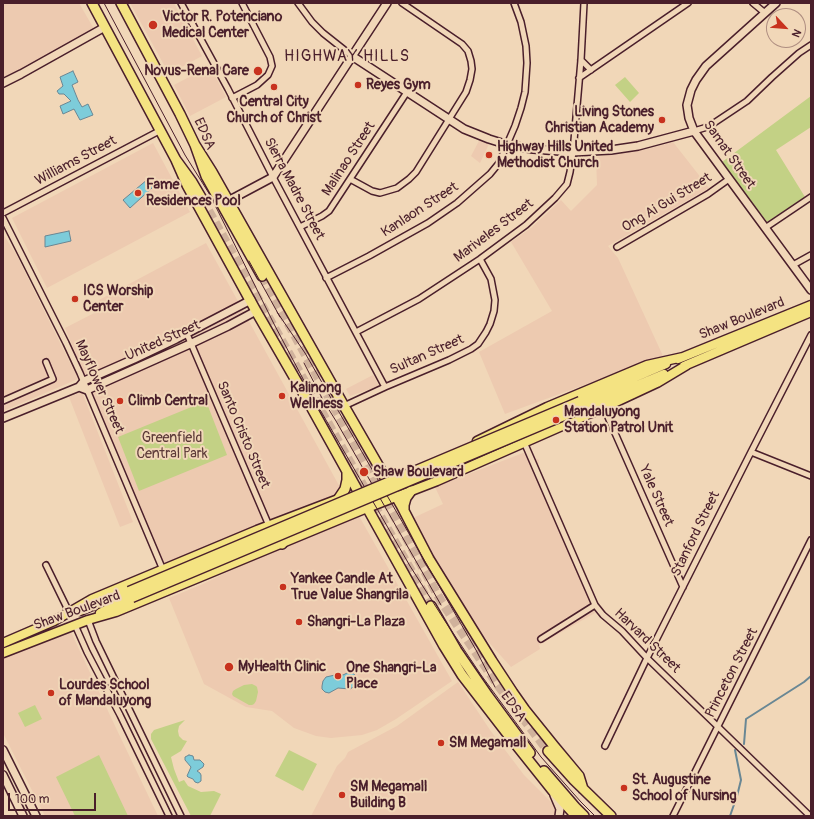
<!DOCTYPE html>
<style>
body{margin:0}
#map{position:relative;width:814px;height:819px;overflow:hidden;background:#f1d7b8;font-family:Pangolin,sans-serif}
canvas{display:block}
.frame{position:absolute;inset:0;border:4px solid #4a1f2b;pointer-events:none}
.north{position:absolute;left:766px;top:8px;width:40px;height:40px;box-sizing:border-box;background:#f1d7b8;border:1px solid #ae8d80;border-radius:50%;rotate:116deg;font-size:11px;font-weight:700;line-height:16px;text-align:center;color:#4a1f2b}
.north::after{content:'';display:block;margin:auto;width:14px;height:18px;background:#c8321e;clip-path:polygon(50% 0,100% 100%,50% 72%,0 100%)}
.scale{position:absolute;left:8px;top:793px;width:88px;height:18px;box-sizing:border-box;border:2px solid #4a1f2b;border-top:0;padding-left:5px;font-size:12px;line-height:14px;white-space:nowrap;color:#4a1f2b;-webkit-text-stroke:3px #f1d7b8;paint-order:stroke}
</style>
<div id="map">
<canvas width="814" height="819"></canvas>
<div class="frame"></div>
<div class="north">N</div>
<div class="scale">100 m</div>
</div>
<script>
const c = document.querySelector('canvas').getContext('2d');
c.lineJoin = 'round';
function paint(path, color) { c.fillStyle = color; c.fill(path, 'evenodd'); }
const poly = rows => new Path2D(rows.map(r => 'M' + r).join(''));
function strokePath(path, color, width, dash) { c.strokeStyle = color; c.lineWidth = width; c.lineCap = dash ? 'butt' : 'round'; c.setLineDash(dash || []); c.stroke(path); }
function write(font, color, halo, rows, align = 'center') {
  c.font = font + ' Pangolin,sans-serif'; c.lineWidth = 4; c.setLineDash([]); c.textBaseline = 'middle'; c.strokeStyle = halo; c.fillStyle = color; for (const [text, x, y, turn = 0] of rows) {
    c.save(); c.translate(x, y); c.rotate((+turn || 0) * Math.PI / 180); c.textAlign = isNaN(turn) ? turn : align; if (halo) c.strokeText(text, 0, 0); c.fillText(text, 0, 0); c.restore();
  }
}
paint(poly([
 [3,3,79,3,94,29,3,79],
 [130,3,174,3,202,56,169,74],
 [210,66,226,97,190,116,174,85],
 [480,139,489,144,480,163,471,156],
 [673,142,709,188,608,246,618,258,663,356,505,414,479,352,552,311,511,242,531,228,561,200,571,211,597,185,596,157,648,149],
 [153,143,190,212,47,288,12,218],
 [3,234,16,254,78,379,3,411],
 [206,243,342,491,340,494,267,522,164,565,65,328,102,309,99,300],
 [373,375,379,386,350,396,346,389],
 [82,392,133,522,120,527,69,397],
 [523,453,539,460,537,478,595,613,539,645,540,649,511,667,474,626,424,540,413,518,443,504,435,487],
 [359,516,452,681,396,719,377,730,362,735,331,738,316,736,294,728,272,711,246,707,204,684,169,598,203,584,261,556],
 [70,630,116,728,158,816,45,816,3,733,3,658],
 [458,682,490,730,524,775,565,816,311,816,337,766,345,758,348,752,397,726]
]), '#edcab0');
paint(poly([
 [625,77,639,93,630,102,615,85],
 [811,96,811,127,776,150,805,197,767,222,722,162],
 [206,401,227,455,139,491,118,437],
 [252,684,256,686,257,687,258,692,256,701,254,704,252,705,249,705,233,696,232,694,233,691,236,689,244,685],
 [35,705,42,719,25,727,18,713],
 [185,720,179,726,178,731,179,736,183,740,187,741,181,751,171,757,174,769,179,782,184,780,188,786,201,792,214,791,221,794,210,816,191,816,151,739,151,734,154,730],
 [289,750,317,764,303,791,275,776],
 [99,755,128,816,75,816,56,777]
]), '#c3d185');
const water = poly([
 [73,71,78,82,72,85,78,100,82,107,88,104,93,115,80,120,74,109,63,114,60,106,71,101,64,94,59,94,57,91,63,86,60,77,73,71],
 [148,179,153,187,130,208,123,200,148,179],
 [69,231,71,241,45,247,45,236,69,231],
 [351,672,355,675,357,678,357,682,355,686,350,689,338,688,329,693,325,692,322,689,322,686,323,681,326,677,335,675,343,675,347,673,351,672],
 [189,755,193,756,194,760,200,760,204,764,203,767,197,771,200,773,201,775,201,781,198,783,195,782,193,779,188,777,187,776,191,767,185,760,185,757,189,755]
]);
paint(water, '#7dccda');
strokePath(water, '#698794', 1);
strokePath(poly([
 [744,744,746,719,804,682,811,676],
 [730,816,737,796,741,780,735,750]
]), '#698794', 2);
strokePath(poly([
 [202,199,431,606],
 [262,276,441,601,497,684,548,751]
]), '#d0b29c', 9, [9, 4.5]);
const street = poly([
 [181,3,228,89,273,177,385,387],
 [298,3,312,22,323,33,352,56],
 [753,3,765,13],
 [581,60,591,70],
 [579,78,688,3],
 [232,98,257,85,268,75,272,66,270,57,242,3],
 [694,131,704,128,714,123,747,101,772,77,799,53,811,45],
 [350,179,372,191,380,193,397,188,409,179,416,172,466,92,470,80,472,69,471,61,468,51,462,44,402,3],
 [3,213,161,130],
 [3,218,66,343,80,373,163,570],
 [300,227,322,216,329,211,407,92],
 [765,228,811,197],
 [617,247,708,194,729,179],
 [793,265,811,255],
 [326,278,369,256,428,223,457,203,490,174,499,163,515,126,521,108,525,92,527,63,526,46,521,22,514,3],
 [356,332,419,299,480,259,526,225,555,198,567,184,570,172,573,152,581,60,584,3],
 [187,334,270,528],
 [3,401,53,379,46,362],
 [344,406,385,387,449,360,471,349,478,344,486,332,490,324,494,311,495,300,491,279,480,259],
 [607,415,683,587],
 [524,442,595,605,603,615,622,631,647,658,810,816],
 [751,452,811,476],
 [46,565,69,612],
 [88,620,96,641,181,816],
 [75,625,87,652,120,715,169,816],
 [541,639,595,605],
 [605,746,647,658,751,452,811,335],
 [673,816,811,540]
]);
const secondary = poly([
 [776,3,706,66,696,80,691,90,687,105,689,118,694,131,811,290],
 [352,56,464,129,489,139,508,145,533,149,573,152,611,150,638,146,694,131],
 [3,83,21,74,105,27],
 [228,201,273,177,387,3],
 [79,387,87,390,190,344,228,326,256,311],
 [3,418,79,387,84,381,134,359,176,339,251,300],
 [3,750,36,816],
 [3,775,23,816],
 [554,795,560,809,559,816]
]);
const primary = poly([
 [678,359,811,305],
 [684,366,811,312],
 [580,401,666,364],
 [583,408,664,374],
 [477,441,547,407,647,365,683,357],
 [80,611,129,591],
 [100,613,113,606,132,598],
 [3,643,54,621,92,599,257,530,341,498],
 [3,653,88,620,116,612,367,508,437,481,612,404,657,383,687,365]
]);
const highway = poly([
 [92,3,176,160,192,182,202,199],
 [121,3,180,114,195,145,206,176,262,276],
 [195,145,212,172,344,406,401,505,429,559,492,661,513,693,525,710,554,746,579,776,583,789],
 [176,160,187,185,256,311,309,403,444,646,462,675,506,732,553,791,576,816],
 [339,498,345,489,347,480,347,472],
 [404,510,404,505,406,498,411,491],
 [282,544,289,535,295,531],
 [431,606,457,651,488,696,530,753],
 [548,751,574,780,611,816],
 [544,771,575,807,584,816]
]);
strokePath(street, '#4a1f2b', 8);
strokePath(secondary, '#4a1f2b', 10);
strokePath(primary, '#4a1f2b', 11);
strokePath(highway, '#4a1f2b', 12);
strokePath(street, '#f1d7b8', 5);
strokePath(secondary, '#f1d7b8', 7);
strokePath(primary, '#f4e382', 8);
strokePath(highway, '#f4e382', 9);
strokePath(poly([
 [104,3,185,155,210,195,274,324,311,394,410,566,445,621,481,675,541,757,581,802,595,816],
 [249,261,280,317],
 [277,312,305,353,476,650,495,687],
 [304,363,323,400],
 [321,397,336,421,441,605]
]), '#4a1f2b', 1);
const primaryBridge = poly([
 [129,591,580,401],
 [132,598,583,408]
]);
strokePath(primaryBridge, '#4a1f2b', 11, []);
strokePath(primaryBridge, '#f4e382', 8);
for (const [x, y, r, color] of [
 [153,25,5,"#c8321e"],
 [258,71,5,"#c8321e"],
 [358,85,4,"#c8321e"],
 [274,87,4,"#c8321e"],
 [662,120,4,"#c8321e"],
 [489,155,4,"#c8321e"],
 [138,193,4,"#c8321e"],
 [75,299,4,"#c8321e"],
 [282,396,4,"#c8321e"],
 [120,401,4,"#c8321e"],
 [556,420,4,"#c8321e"],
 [364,472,5,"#c8321e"],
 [283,587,4,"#c8321e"],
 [299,622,4,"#c8321e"],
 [229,667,5,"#c8321e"],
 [338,676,4,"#c8321e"],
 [51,693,4,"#c8321e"],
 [441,743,4,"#c8321e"],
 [624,788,4,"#c8321e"],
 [342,795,4,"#c8321e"]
]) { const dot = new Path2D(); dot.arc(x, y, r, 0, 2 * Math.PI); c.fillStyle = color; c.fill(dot); strokePath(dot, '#f1d7b8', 1.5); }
write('bold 14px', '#4a1f2b', '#f1d7b8', [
 ["Victor R. Potenciano",162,17],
 ["Medical Center",162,33],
 ["Novus-Renal Care",249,71,"right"],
 ["Reyes Gym",366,85],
 ["Central City",274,102,"center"],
 ["Church of Christ",274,118,"center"],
 ["Living Stones",654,112,"right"],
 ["Christian Academy",654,128,"right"],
 ["Highway Hills United",497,147],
 ["Methodist Church",497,163],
 ["Fame",146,185],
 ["Residences Pool",146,201],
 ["ICS Worship",83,291],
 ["Center",83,307],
 ["Kalinong",290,388],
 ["Wellness",290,404],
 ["Climb Central",128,401],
 ["Mandaluyong",564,412],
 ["Station Patrol Unit",564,428],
 ["Shaw Boulevard",373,472],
 ["Yankee Candle At",291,579],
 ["True Value Shangrila",291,595],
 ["Shangri-La Plaza",307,622],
 ["MyHealth Clinic",238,667],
 ["One Shangri-La",346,668],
 ["Place",346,684],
 ["Lourdes School",59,685],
 ["of Mandaluyong",59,701],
 ["SM Megamall",449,743],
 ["St. Augustine",632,780],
 ["School of Nursing",632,796],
 ["SM Megamall",350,787],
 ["Building B",350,803]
], 'left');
write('14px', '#4a1f2b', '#f1d7b8', [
 ["EDSA",204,134,66],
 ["Samat Street",729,155,55],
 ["Malinao Street",349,159,-57],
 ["Williams Street",76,161,-28],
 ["Sierra Madre Street",294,189,62],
 ["Ong Ai Gui Street",667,203,-31],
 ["Kanlaon Street",420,210,-33],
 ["Mariveles Street",494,231,-37],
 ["Shaw Boulevard",742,319,-22],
 ["United Street",163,341,-24],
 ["Sultan Street",427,355,-24],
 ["Mayflower Street",99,387,66],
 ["Santo Cristo Street",243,435,67],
 ["Yale Street",656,496,66],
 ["Stanford Street",696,534,-64],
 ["Shaw Boulevard",77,611,-20],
 ["Harvard Street",647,641,44],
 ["Princeton Street",732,673,-63],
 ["EDSA",513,707,54]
]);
write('14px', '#5c3a38', '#f1d7b8', [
 ["Greenfield",172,438],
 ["Central Park",172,454]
]);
c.letterSpacing = '1px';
write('16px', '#4a1f2b', '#f1d7b8', [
 ["HIGHWAY HILLS",347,57]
]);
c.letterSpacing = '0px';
</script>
